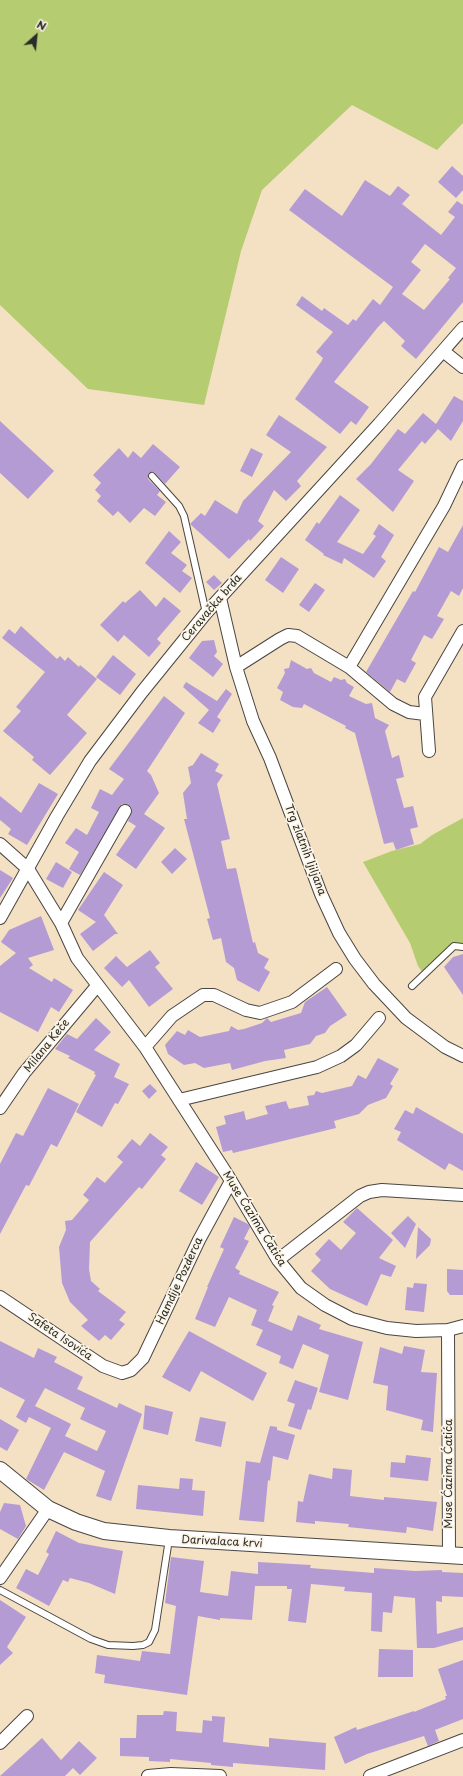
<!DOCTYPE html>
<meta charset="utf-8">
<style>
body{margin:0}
#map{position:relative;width:463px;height:1776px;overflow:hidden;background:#f4e0c3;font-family:"Playpen Sans",sans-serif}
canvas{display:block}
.north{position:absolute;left:16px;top:16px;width:40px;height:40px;-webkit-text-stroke:3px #fcf5e5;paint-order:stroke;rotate:27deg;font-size:11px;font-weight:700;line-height:16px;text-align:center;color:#2b2b2b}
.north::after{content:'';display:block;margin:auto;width:14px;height:18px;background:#2b2b2b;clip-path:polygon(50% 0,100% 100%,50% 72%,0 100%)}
</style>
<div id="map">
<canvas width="463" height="1776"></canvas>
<div class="north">N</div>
</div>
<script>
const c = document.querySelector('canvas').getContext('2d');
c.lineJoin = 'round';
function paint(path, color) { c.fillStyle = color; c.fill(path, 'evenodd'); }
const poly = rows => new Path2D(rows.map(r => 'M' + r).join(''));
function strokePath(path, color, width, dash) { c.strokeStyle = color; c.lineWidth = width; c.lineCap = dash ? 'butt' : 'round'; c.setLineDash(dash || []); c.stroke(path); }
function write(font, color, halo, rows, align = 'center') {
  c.font = font + ' "Playpen Sans",sans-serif'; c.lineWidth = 3.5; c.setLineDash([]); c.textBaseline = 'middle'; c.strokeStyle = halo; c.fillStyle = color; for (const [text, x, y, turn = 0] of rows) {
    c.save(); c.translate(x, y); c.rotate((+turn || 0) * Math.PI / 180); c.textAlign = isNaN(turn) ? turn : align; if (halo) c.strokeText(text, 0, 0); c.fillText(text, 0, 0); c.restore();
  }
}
paint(poly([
 [0,0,463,0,463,123,437,150,352,105,262,190,241,251,204,405,88,389,0,305],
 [463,818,463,944,458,946,424,974,418,966,410,943,363,862,392,851,420,844,432,835]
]), '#b6cc70');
paint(poly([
 [452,166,463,176,463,190,456,198,438,182],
 [365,180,390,196,398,186,410,195,402,204,441,235,455,217,448,212,457,201,463,205,463,302,416,359,401,346,405,341,384,321,378,327,334,382,369,407,356,425,351,421,340,434,295,399,321,362,323,358,316,352,333,332,296,305,302,296,322,311,324,308,348,325,353,319,356,321,373,299,380,305,393,287,289,210,305,189,342,216],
 [425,244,456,268,448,278,450,279,424,310,402,294,421,270,411,262],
 [454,396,463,401,463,421,451,441,438,429,425,444,422,441,398,470,414,481,393,512,356,479,371,464,398,429,405,434,423,413,436,424],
 [279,415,327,447,297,481,301,486,286,501,274,490,258,521,264,526,250,541,249,539,229,559,190,524,201,513,205,516,215,500,237,514,243,501,291,452,266,435],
 [0,421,54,471,28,499,0,473],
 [153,444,180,467,165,484,154,472,148,474,148,479,160,491,157,495,166,502,155,516,144,508,130,523,118,511,113,516,97,501,101,496,95,490,101,483,93,475,119,448,128,458,133,451,141,458],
 [251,448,263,454,252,477,240,471],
 [340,495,360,510,337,542,363,554,376,536,373,534,379,524,394,535,381,557,386,561,374,578,344,558,342,564,323,555,324,554,305,540,317,522,319,524],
 [463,525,463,588,459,596,451,591,437,616,444,619,432,639,424,635,411,660,416,663,405,683,397,679,390,692,366,672,413,591,415,592,439,547,448,552],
 [169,531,181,542,171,553,187,565,182,571,192,578,180,593,145,563],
 [281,557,299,569,283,593,265,580],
 [214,575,222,583,214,590,206,582],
 [315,583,325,590,309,612,299,605],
 [140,590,156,607,164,597,181,611,157,639,161,643,149,657,124,635,118,642,100,625,123,601,125,603],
 [21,626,57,659,60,656,65,661,68,657,79,667,80,665,97,679,67,715,87,733,50,775,32,760,34,757,3,731,21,711,16,707,45,672,2,638,9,629,15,634],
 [214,640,217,652,214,656,223,664,213,677,189,658,202,641],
 [113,655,136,674,120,695,96,677],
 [291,660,307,669,311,668,314,673,331,682,334,677,341,680,345,679,347,683,354,687,349,696,366,704,372,703,375,718,389,725,385,731,392,758,399,755,404,777,396,779,404,808,413,806,418,827,410,829,414,844,396,850,393,842,384,844,355,733,345,728,346,726,304,704,302,708,293,707,280,700,283,692,277,688,285,673,284,669,289,668],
 [186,682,217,701,226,689,232,694,217,717,221,720,213,733,198,723,209,710,183,687],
 [164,696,185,713,147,771,151,775,159,793,144,814,165,828,136,869,116,855,136,826,128,821,132,811,131,807,125,804,122,804,80,875,69,869,79,852,65,843,76,828,87,835,99,812,91,808,100,789,112,795,124,779,109,769],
 [201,753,219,764,215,771,223,775,217,784,230,839,221,841,227,869,236,868,253,943,255,942,258,953,269,959,264,968,270,972,259,992,237,980,234,968,226,962,221,938,213,940,207,919,210,918,184,819,187,819,183,793,191,783,188,767,193,765],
 [39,783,58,794,27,845,8,834,11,829,0,820,0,796,21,813],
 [175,848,187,859,172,874,161,862],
 [56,862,72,872,63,888,46,879],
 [0,870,13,878,0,898],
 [104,872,123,885,104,915,118,934,115,934,93,951,80,934,96,922,78,910],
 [41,916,54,950,28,958,33,965,29,968,52,982,54,978,73,990,59,1012,51,1007,38,1032,0,1012,0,966,16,953,1,942,9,930],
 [150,950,160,963,155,967,173,989,149,1007,129,980,122,987,104,968,116,956,127,967],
 [463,954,463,995,444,967,453,957],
 [327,987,347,1015,330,1026,325,1033,316,1036,310,1044,284,1050,286,1058,265,1061,232,1070,230,1063,204,1068,195,1063,184,1065,168,1054,165,1045,177,1031,185,1035,188,1030,200,1037,229,1031,231,1026,238,1030,244,1029,262,1023,267,1018,271,1022,301,1013,305,1002],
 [96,1018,111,1032,94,1050,120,1064,114,1077,129,1084,118,1104,115,1103,102,1127,76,1112,96,1075,94,1074,95,1072,68,1058,70,1056,55,1049,67,1034,77,1039],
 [378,1058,399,1069,390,1084,393,1086,386,1098,368,1105,359,1114,334,1121,336,1128,254,1148,233,1153,232,1150,223,1152,216,1127,226,1124,224,1116,244,1111,246,1120,268,1114,265,1106,286,1101,289,1109,309,1105,307,1096,314,1095,316,1091,322,1093,352,1086,358,1075,366,1079],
 [150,1084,157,1091,149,1099,142,1091],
 [48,1088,79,1104,57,1147,51,1144,29,1186,26,1185,0,1234,0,1164,16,1133,23,1136],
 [416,1107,463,1134,463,1171,449,1163,445,1170,397,1140,401,1132,394,1129,405,1110,413,1114],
 [150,1133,168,1147,161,1155,166,1159,142,1189,139,1187,90,1242,89,1269,91,1281,100,1289,98,1291,126,1312,119,1320,125,1324,111,1340,105,1335,99,1341,81,1326,88,1320,70,1302,62,1283,59,1247,66,1230,65,1221,72,1220,89,1200,83,1195,97,1177,105,1183,123,1162,117,1157,132,1139,140,1146],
 [196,1162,219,1177,202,1205,179,1191],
 [357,1208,393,1240,379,1258,396,1266,391,1277,381,1274,367,1306,330,1289,311,1271,321,1260,315,1254,329,1239,341,1250,356,1233,343,1222],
 [408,1216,416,1224,405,1248,391,1233],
 [234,1217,248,1224,250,1227,244,1239,249,1241,235,1268,240,1271,239,1274,279,1292,272,1305,274,1306,268,1321,292,1331,298,1315,321,1325,319,1329,363,1342,348,1400,319,1392,329,1355,303,1344,293,1369,279,1363,281,1356,256,1345,263,1330,251,1325,257,1310,229,1297,215,1327,195,1319,208,1287,207,1287,224,1249,220,1247],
 [418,1227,431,1239,430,1245,416,1259],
 [447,1269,463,1270,463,1295,450,1295,447,1291],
 [414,1283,427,1284,424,1312,405,1310,407,1287,413,1288],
 [189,1331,267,1373,253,1401,201,1371,190,1392,162,1377],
 [0,1341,34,1358,38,1348,57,1357,54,1362,83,1377,77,1389,117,1408,119,1403,142,1414,111,1501,96,1496,105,1471,64,1452,44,1490,26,1479,51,1428,29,1417,26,1423,16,1417,25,1400,0,1387],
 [45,1388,85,1408,80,1419,106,1431,97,1451,65,1436,71,1424,35,1406],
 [404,1346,425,1350,421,1372,437,1373,433,1432,421,1430,423,1420,386,1410,388,1386,373,1383,380,1347,402,1354],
 [295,1380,318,1388,311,1410,308,1409,301,1430,288,1426,295,1404,287,1401],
 [145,1405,173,1412,168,1435,143,1429],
 [200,1417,226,1422,221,1447,195,1441],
 [0,1419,19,1430,7,1451,0,1447],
 [270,1426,277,1427,277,1430,295,1435,288,1460,273,1456,270,1481,268,1480,264,1522,239,1520,246,1461,260,1463],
 [406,1455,431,1458,428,1481,390,1477,391,1462,405,1463],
 [333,1468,352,1470,350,1496,384,1500,384,1497,437,1502,433,1531,407,1527,406,1533,348,1527,349,1524,315,1521,315,1524,296,1522,298,1501,303,1502,309,1474,332,1479],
 [180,1478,193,1479,192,1490,205,1491,203,1516,136,1509,138,1485,179,1489],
 [4,1503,20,1505,26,1526,18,1539,0,1529,0,1512],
 [56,1531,79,1543,123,1551,115,1594,89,1583,70,1578,68,1582,63,1580,49,1606,16,1588,26,1569,38,1575,49,1554,46,1552],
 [171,1557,204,1561,200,1592,228,1596,231,1571,258,1574,258,1562,311,1565,310,1568,374,1573,374,1568,415,1571,442,1570,442,1572,463,1573,463,1597,442,1596,442,1602,436,1601,437,1634,463,1627,463,1640,434,1648,417,1648,415,1598,394,1596,392,1613,383,1612,382,1632,371,1631,372,1593,344,1591,345,1587,311,1584,306,1623,288,1621,292,1589,287,1589,287,1586,255,1586,252,1620,220,1618,220,1620,198,1616,187,1695,104,1683,105,1675,95,1673,97,1655,140,1661,142,1651,170,1654,176,1606,165,1603],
 [0,1600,26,1617,7,1647,13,1653,0,1665],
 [379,1649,413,1650,413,1677,378,1677],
 [463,1660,463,1719,435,1730,439,1741,428,1746,424,1736,367,1754,345,1764,334,1737,356,1727,357,1730,414,1711,414,1712,446,1699,445,1696,447,1696,438,1669],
 [164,1711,177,1712,176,1731,202,1733,203,1720,212,1721,212,1716,225,1717,223,1742,269,1747,269,1738,326,1743,325,1770,233,1763,233,1767,211,1765,211,1763,170,1759,170,1762,149,1761,149,1757,120,1756,120,1738,136,1738,137,1715,163,1715],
 [42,1738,61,1760,79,1741,97,1758,80,1775,73,1768,65,1776,0,1776]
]), '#b59bd3');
const lane = poly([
 [152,476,179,506,184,516,206,613],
 [412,986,454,946,463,947],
 [0,1590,91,1639,108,1645,133,1646,143,1645,149,1642,155,1630,169,1539]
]);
const street = poly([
 [443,351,463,367],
 [220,598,236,667,253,721,270,758,321,894,339,933,355,959,374,984,406,1018,445,1047,463,1056],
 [236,667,280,639,288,635,297,636,349,667,393,704,409,712,425,714],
 [349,667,444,506,463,466],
 [429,751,425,697,463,631],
 [0,844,28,869,61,923,77,958,145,1047,228,1176,278,1260,301,1288,325,1305,352,1319,387,1328,416,1331,448,1330,449,1555],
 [0,918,57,816,90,761,142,692,206,613,379,424,463,328],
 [61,923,125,811],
 [145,1047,172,1016,203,995,214,995,246,1010,260,1013,292,1002,336,969],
 [179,1100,317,1067,341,1056,356,1045,379,1018],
 [0,1108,24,1073,97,986],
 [278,1260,360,1196,369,1192,382,1190,463,1195],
 [0,1297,103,1366,122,1373,131,1370,143,1358,199,1240,231,1181],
 [448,1330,463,1326],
 [0,1578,48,1509],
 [0,1743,27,1716],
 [148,1776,171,1774,220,1776],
 [370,1776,463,1740]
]);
const secondary = poly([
 [0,1470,48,1509,76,1522,104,1531,169,1538,463,1556]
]);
strokePath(lane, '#494642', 8);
strokePath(street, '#494642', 14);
strokePath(secondary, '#494642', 18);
strokePath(lane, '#fff', 6);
strokePath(street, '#fff', 12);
strokePath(secondary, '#fff', 16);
write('11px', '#2b2b2b', '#fcf5e5', [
 ["Ceravačka brda",212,608,-49],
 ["Trg zlatnih ljiljana",305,850,69],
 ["Milana Keče",47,1046,-51],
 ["Muse Ćazima Ćatića",254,1219,58],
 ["Hamdije Pozderca",180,1281,-65],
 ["Safeta Isovića",60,1337,34],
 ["Muse Ćazima Ćatića",449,1474,-90],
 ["Darivalaca krvi",222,1542,3]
]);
</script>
